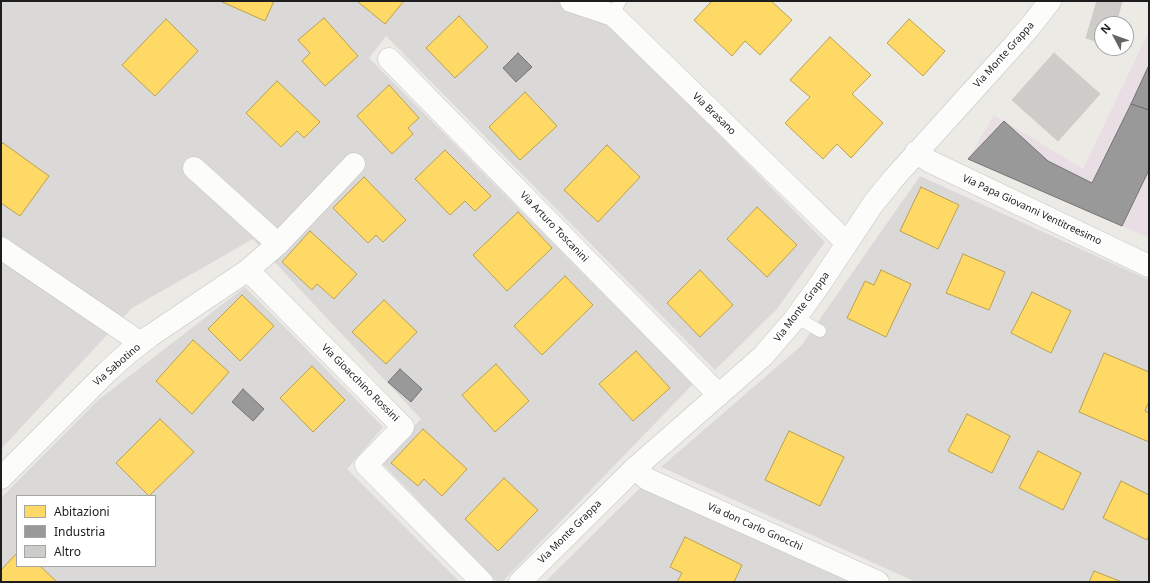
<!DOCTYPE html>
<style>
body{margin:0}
#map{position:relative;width:1150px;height:583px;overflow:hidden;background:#ebeae5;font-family:"Noto Sans",sans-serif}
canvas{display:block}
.frame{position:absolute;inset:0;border:2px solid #1d1d1d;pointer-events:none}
.legend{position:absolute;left:16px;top:495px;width:140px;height:72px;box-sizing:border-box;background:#fff;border:1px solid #a5a5a5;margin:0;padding:5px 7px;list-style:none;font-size:12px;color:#1d1d1d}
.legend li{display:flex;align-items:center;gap:8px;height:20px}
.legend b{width:20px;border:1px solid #a5a5a5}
.north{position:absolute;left:1094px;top:16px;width:40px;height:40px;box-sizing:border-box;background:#fff;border:1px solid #a5a5a5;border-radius:50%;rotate:311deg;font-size:11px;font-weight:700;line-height:16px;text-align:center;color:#1d1d1d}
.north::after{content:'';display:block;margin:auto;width:14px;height:18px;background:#656563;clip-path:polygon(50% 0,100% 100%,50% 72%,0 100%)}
</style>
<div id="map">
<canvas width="1150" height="583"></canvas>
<div class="frame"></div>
<ul class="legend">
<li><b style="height:11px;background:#ffd966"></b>Abitazioni</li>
<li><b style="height:11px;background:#999"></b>Industria</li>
<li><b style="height:11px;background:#cdccc8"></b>Altro</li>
</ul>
<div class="north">N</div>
</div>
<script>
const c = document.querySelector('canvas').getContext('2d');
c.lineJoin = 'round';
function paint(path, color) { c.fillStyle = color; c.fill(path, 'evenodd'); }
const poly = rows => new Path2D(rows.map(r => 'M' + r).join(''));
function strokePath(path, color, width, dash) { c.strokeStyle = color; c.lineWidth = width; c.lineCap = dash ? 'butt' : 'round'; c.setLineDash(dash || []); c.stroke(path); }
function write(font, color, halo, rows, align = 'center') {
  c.font = font + ' "Noto Sans",sans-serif'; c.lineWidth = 4; c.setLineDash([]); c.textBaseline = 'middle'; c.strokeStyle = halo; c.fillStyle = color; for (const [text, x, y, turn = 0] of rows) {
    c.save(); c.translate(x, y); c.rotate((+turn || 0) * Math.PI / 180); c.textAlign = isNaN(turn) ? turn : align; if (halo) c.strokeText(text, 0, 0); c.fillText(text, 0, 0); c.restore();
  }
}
paint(poly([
 [1,1,557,1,602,16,825,242,776,310,715,370,386,36,369,58,693,384,502,582,497,582,380,461,421,419,253,239,132,308,1,449],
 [920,176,1149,280,1149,582,916,582,661,467,801,346],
 [245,287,383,427,347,469,460,582,1,582,1,498,97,401],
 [17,496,155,496,155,566,17,566],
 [644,484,862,582,545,582]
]), '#dad9d7');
paint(poly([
 [1149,31,1149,238,968,159,994,115,1083,169]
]), '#e8dee3');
const homes = poly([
 [220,1,274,1,265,21,220,1],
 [357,1,404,1,385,24,357,1],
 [712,1,771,1,792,20,760,55,745,41,732,56,694,20,712,1],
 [459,16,488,47,455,78,426,48,459,16],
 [324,18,358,56,325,86,302,61,310,53,298,40,324,18],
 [166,19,198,51,155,96,122,65,166,19],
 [909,19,945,51,923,76,887,43,909,19],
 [830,37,871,75,852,94,883,123,851,158,837,144,823,159,785,123,810,97,790,80,830,37],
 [277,81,320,122,304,138,297,131,281,147,246,113,277,81],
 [389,85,419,118,408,128,413,134,392,154,357,116,389,85],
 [525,92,557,126,520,160,489,127,525,92],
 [3,143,49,176,20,216,1,203,1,145,3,143],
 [607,145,640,177,598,222,564,190,607,145],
 [445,150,491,196,475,211,465,201,450,215,415,179,445,150],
 [364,177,406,220,383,242,376,235,368,243,333,208,364,177],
 [921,187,959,205,938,249,900,231,921,187],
 [757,207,797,245,767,277,727,239,757,207],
 [518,212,552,248,507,291,473,255,518,212],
 [310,231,357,274,334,299,317,284,312,290,282,262,310,231],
 [963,254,1005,272,989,310,946,293,963,254],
 [700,270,733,305,700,337,667,303,700,270],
 [881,270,911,284,886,337,847,318,865,281,874,285,881,270],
 [565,276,593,305,542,355,514,326,565,276],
 [1032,292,1071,311,1051,353,1011,333,1032,292],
 [242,295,274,326,240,361,208,329,242,295],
 [384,300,417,332,386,364,352,332,384,300],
 [193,340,229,372,192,414,156,381,193,340],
 [636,351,670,388,633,421,599,384,636,351],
 [1104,353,1149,372,1149,401,1145,411,1149,413,1149,442,1079,412,1104,353],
 [496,364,529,401,495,432,462,395,496,364],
 [312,366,345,400,313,432,280,398,312,366],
 [967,414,1010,436,992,473,948,451,967,414],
 [160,419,194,452,149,496,116,463,160,419],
 [423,429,467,469,442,496,424,479,418,486,391,463,423,429],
 [789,431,844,457,820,506,765,480,789,431],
 [1038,451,1081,473,1063,510,1019,488,1038,451],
 [504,478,538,510,498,551,465,519,504,478],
 [1121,481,1149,495,1149,535,1147,540,1103,518,1121,481],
 [685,537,742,565,734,582,677,582,682,573,670,567,685,537],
 [17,553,17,566,40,566,57,582,1,582,1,570,17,553],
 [1094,571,1122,582,1089,582,1094,571]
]);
paint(homes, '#ffd966');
strokePath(homes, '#bba150', 1);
const industry = poly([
 [518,53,532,67,516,82,503,68,518,53],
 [1149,65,1149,110,1131,104,1149,65],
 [1131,104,1149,110,1149,170,1122,226,968,159,1004,121,1048,161,1092,183,1131,104],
 [400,369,422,389,411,402,388,382,400,369],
 [243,389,264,409,253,421,232,402,243,389]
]);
paint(industry, '#999');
strokePath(industry, '#747474', 1);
const building = poly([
 [1097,1,1122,1,1116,24,1102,24,1102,43,1086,38,1097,1],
 [1054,53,1100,94,1058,141,1012,100,1054,53]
]);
paint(building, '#cdccc8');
strokePath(building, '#cecbc7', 1);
const service = poly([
 [613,15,620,1],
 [796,317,820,331]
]);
const minor = poly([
 [571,1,613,15,847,243],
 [389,59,719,395],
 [916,152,929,161,1149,266],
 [194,168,278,244],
 [1,248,141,343],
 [248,270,403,427,366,465,482,582],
 [635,468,647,479,878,582],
 [1,478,107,372,128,353,150,336,248,270,278,244,354,164],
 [520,582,635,468,763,356,794,320,820,284,873,204,894,178,1015,44,1033,23,1050,1]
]);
strokePath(service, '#c4c4c1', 13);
strokePath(minor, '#c4c4c1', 23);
strokePath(service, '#fcfcfb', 12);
strokePath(minor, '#fcfcfb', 22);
write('10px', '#1d1d1d', '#fff', [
 ["Via Monte Grappa",1004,55,-48],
 ["Via Brasano",714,114,44],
 ["Via Papa Giovanni Ventitreesimo",1032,210,25],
 ["Via Arturo Toscanini",554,227,46],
 ["Via Monte Grappa",802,307,-53],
 ["Via Sabotino",117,365,-41],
 ["Via Gioacchino Rossini",360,383,45],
 ["Via don Carlo Gnocchi",755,527,24],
 ["Via Monte Grappa",570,532,-45]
]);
</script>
